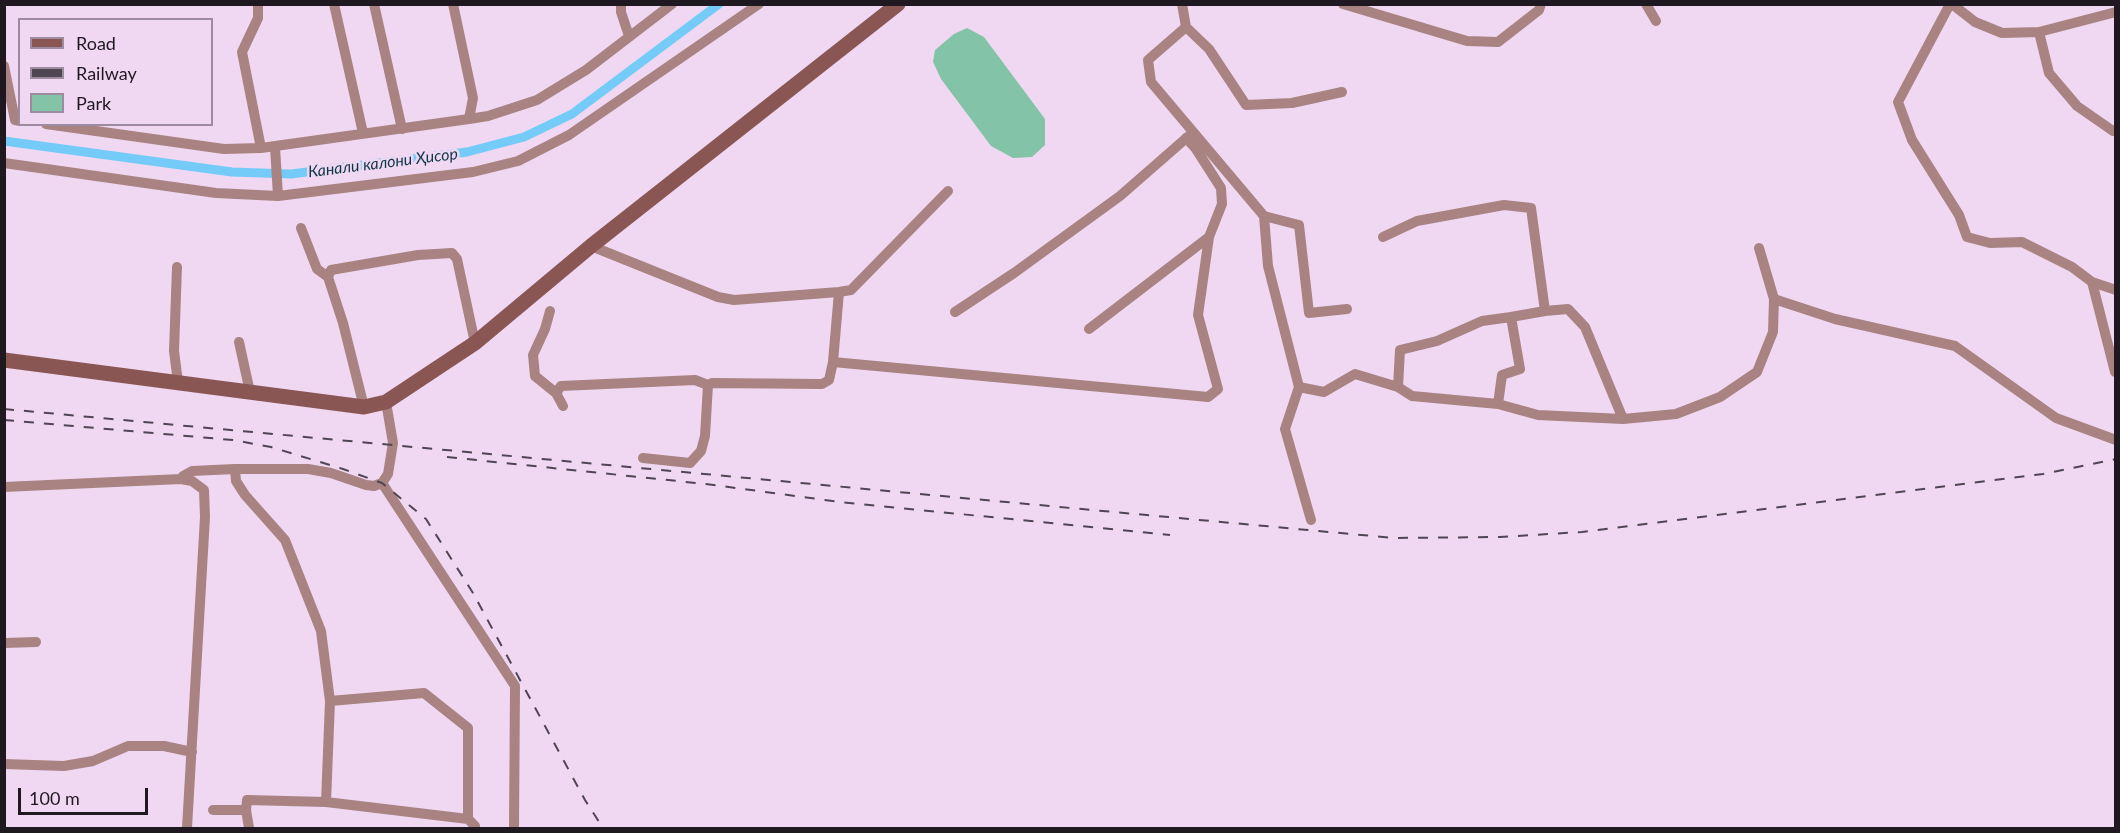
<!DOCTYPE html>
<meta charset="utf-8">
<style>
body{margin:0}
#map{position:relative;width:2120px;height:833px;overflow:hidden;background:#f0d8f3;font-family:Lato,sans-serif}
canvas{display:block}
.frame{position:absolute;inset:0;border:6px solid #201821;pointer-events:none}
.legend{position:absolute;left:18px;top:18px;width:195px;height:108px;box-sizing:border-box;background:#f0d8f3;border:2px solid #9d8b9f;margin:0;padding:8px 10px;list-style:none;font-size:18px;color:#201821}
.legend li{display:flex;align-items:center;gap:12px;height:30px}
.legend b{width:30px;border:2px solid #9d8b9f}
.scale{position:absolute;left:18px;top:788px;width:130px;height:27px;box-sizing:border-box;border:3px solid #201821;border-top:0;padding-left:8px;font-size:18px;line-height:21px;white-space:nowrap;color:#201821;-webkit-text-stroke:4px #f0d8f3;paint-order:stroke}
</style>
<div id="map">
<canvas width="2120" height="833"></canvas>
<div class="frame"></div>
<ul class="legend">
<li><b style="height:8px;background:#8a5654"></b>Road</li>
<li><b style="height:8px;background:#504552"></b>Railway</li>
<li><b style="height:16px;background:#83c3a7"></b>Park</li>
</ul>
<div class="scale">100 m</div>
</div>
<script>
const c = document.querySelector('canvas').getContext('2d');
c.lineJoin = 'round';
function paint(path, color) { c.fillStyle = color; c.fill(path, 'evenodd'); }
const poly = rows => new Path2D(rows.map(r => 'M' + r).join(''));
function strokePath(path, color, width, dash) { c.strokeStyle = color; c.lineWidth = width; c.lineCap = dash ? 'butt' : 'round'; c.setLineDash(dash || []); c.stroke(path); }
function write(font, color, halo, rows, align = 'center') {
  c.font = font + ' Lato,sans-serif'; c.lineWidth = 5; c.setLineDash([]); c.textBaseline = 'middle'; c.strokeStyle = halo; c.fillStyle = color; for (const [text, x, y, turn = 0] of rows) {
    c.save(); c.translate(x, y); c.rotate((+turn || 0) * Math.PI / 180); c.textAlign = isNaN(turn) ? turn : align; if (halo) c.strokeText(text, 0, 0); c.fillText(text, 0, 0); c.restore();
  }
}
paint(poly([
 [967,28,984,37,1045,119,1045,145,1032,157,1013,158,991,146,941,79,933,62,935,50,954,34]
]), '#83c3a7');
strokePath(poly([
 [4,141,232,172,291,174,467,152,524,137,572,114,719,4]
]), '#75cbf7', 9);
strokePath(poly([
 [334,4,363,133],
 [374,4,402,129],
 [621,4,621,12,629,36],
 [1182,4,1186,27,1209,49,1246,105,1292,103,1342,92],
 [1343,4,1467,41,1498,42,1539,10,1541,4],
 [1646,4,1656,21],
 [1950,4,1898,102,1912,140,1959,215,1967,237,1990,243,2022,242,2072,267,2092,282],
 [1952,4,1975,22,2002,33,2039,32,2116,12],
 [1186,27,1148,60,1151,82,1264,216,1268,266,1299,387,1285,429,1311,520],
 [2039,32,2049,73,2077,106,2113,131],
 [4,66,15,120,20,121],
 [469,119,488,116,537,100,586,70,672,4],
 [46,124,224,149,261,148,242,52,258,18,258,4],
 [275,147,278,196],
 [261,148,469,119,473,98,453,4],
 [4,163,216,193,278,196,473,172,518,161,569,135,759,4],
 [1264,216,1299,225,1309,313,1347,309],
 [301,228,317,269,328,277],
 [1383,237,1417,221,1504,205,1531,208,1545,311,1568,309,1585,327,1623,419],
 [591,246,718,297,734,300,839,292,851,290,948,191],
 [177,267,174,351,178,382],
 [1774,299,1835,319,1955,346,2056,418,2116,440],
 [550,311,545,329,533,355,535,376,556,393,563,406],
 [955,312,1014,273,1120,196,1191,134],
 [1511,317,1482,321,1437,341,1400,350,1398,387,1412,396,1498,404,1538,415,1623,419,1676,414,1720,397,1757,372,1773,332,1774,299,1759,248],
 [1089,329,1209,237],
 [239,342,250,392],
 [833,362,1208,397,1218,389,1198,315,1209,237,1222,204,1221,188,1196,149,1186,138],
 [2115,372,2092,282,2116,290],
 [1299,387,1324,392,1355,374,1398,387],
 [556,393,561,386,695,380,708,385],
 [386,402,393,443,388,474,382,483,515,686,514,828],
 [1498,404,1502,375,1520,369,1511,317,1545,311],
 [364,407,343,323,328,277,331,270,418,255,452,253,457,259,475,343],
 [643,458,690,463,701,451,705,436,708,385,712,383,822,384,829,380,833,362,839,292],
 [235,469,308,469,331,473,366,485,374,486,382,483],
 [181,479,183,476,192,471,235,469,236,481,245,495,285,540,321,631,330,701,326,802,468,819,475,826,475,828],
 [4,487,181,479,192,481,204,490,205,517,187,828],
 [4,643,36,642],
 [330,701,424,693,468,728,468,819],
 [4,764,64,766,93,761,128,746,164,746,192,752],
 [213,810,246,810],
 [249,828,246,810,247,800,326,802]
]), '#a98381', 10);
strokePath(poly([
 [4,360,364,407,386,402,475,343,591,246,898,4]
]), '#8a5654', 15);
strokePath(poly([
 [4,409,1394,538,1500,537,1582,532,2043,474,2116,459],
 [4,420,233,440,271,447,343,469,382,483,426,519,473,593,585,800,603,828],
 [447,457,706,484,840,502,1170,535]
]), '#504552', 2, [10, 10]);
write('italic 16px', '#103749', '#f0d8f3', [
 ["Канали калони Ҳисор",383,163,-7]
]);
</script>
